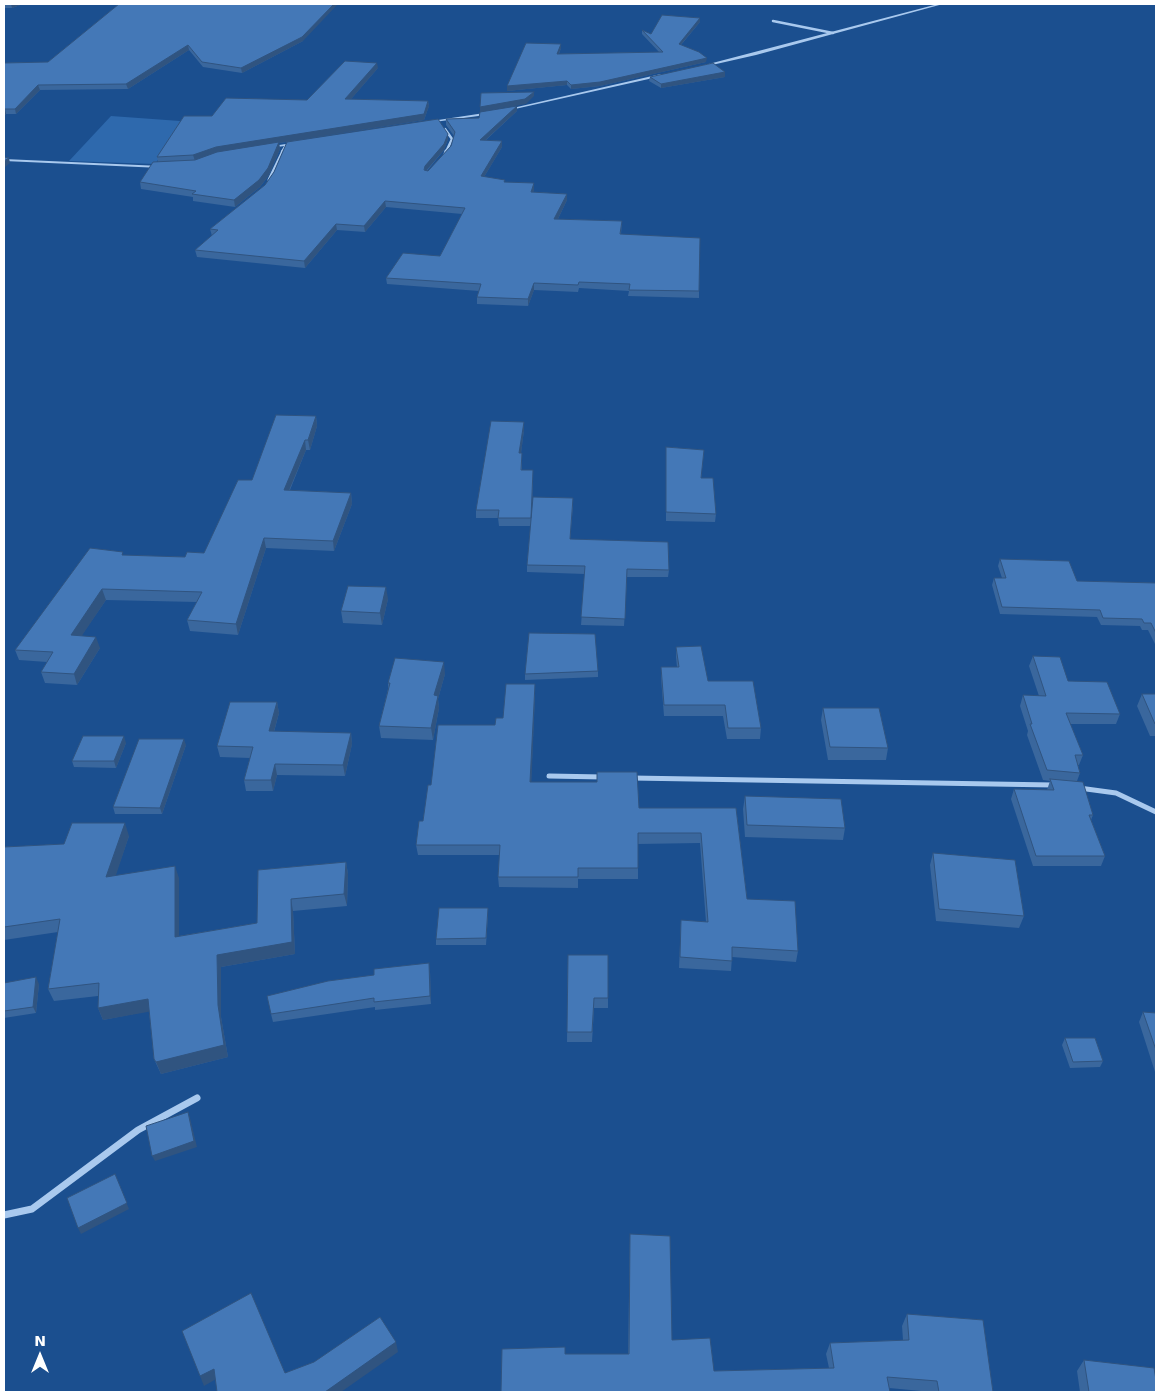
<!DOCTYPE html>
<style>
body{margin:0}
#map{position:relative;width:1160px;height:1396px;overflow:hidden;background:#1b4f8f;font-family:"DejaVu Sans",sans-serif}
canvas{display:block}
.frame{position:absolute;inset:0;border:5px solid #fff;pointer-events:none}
.north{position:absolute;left:15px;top:1331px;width:50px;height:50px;-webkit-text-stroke:4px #1b4f8f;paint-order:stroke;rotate:0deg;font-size:14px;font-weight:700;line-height:20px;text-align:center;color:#fff}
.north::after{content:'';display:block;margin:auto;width:18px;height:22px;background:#fff;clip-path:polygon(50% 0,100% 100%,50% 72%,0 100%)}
</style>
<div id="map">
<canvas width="1160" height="1396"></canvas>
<div class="frame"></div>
<div class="north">N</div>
</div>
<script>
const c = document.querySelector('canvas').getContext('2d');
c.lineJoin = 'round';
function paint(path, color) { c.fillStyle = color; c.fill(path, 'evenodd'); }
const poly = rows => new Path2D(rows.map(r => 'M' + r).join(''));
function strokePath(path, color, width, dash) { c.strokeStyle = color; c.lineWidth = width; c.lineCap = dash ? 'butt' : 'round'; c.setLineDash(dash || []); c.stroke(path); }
paint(poly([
 [111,116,180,121,177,133,155,164,69,161]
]), '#2e69ad');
strokePath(poly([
 [773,21,833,33],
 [445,129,452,139,446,152],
 [282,152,285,147]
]), '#a9c9ee', 2.5);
strokePath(poly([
 [445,154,446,151],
 [269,180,283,151]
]), '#a9c9ee', 3);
strokePath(poly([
 [549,776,603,777],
 [632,778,1053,785],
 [1079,788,1116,793,1156,812]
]), '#a9c9ee', 5);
strokePath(poly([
 [4,1215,32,1209,138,1130,197,1098]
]), '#a9c9ee', 7);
paint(poly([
 [938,4,943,4,756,55,703,67,701,66,938,4],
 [661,74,662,76,506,111,504,110,661,74],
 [491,112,493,114,427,123,425,122,491,112],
 [298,142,300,142,300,144,269,148,267,147,298,142],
 [4,159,161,166,163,167,161,168,4,161,4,159]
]), '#a9c9ee');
paint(poly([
 [4,4,23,4,12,8,4,8],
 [119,4,303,41,242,73,203,67,189,50,128,89,40,90,16,114,6,114,4,116,4,63,48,62],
 [700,22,681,45,706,62,600,86,571,89,567,85,507,91,507,86,561,48,559,54,659,52,642,34,642,30,651,34],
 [378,68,351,99,428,101,429,106,424,120,297,140,448,139,444,150,427,171,428,171,451,146,454,136,446,125,446,119,479,118,517,111,486,140,502,141,502,147,484,177,534,190,533,192,567,194,567,200,558,219,622,221,621,234,699,291,699,298,628,296,629,291,579,288,578,292,534,290,528,306,477,304,477,297,479,291,387,284,386,278,440,256,462,214,386,207,365,232,337,230,305,268,197,257,195,250,212,236,210,229,265,185,274,172,287,142,279,143,280,149,269,175,260,187,235,207,193,201,193,197,141,189,140,182,158,162,157,157,212,116,307,100],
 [650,77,725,77,661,88,649,81],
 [316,416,317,426,310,450,306,450,290,490,351,493,352,504,334,551,266,548,238,635,190,631,187,620,197,602,106,600,81,636,100,648,77,685,45,683,41,672,47,662,19,660,15,650,124,555,185,557,204,553,252,480],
 [524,430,521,453,522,453,522,470,533,470,532,515,573,506,570,539,669,570,668,577,627,577,624,626,581,625,585,574,527,572,527,565,531,526,499,526,498,518,476,518,476,510],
 [666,447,704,450,701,478,716,514,715,522,666,521],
 [1000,559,1077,581,1156,583,1156,646,1148,630,1142,630,1140,626,1101,625,1097,617,1000,614,992,585,994,578,1002,578,998,566],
 [388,599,382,625,343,623,341,611],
 [676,647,708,681,761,728,760,739,727,739,723,716,664,716,661,678,661,667,677,667,676,657],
 [1033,656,1068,681,1120,714,1116,724,1070,724,1083,755,1079,765,1078,765,1080,773,1077,781,1093,815,1091,820,1105,856,1101,866,1033,866,1011,799,1014,789,1047,790,1050,781,1043,780,1027,735,1028,731,1020,706,1023,695,1039,696,1029,666],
 [598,671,598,677,525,680,525,674],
 [445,674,438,699,439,708,433,740,381,738,379,726,388,689,388,683],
 [1142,694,1156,694,1156,736,1150,736,1137,706],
 [535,695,531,782,639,808,736,808,747,899,798,951,796,962,732,957,731,971,679,968,681,920,706,922,700,843,638,844,638,879,578,879,578,888,499,887,498,877,500,855,418,855,416,845,423,821,431,785,503,718],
 [277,702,279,713,274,732,351,733,352,744,345,776,277,775,273,791,246,791,244,780,250,758,220,757,217,746],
 [823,708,888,748,886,760,828,760,821,720],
 [126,743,116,768,74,767,72,761],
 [186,745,162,814,115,814,113,807],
 [745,796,845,828,843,840,745,837,743,809],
 [129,836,115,876,179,878,179,936,257,923,258,870,346,862,348,874,347,906,293,911,295,954,221,967,221,1017,228,1057,161,1074,154,1059,149,1011,103,1020,98,1008,98,996,54,1001,48,989,58,932,4,940,4,847,64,844],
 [933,853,1024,916,1019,928,936,921,930,865],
 [488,908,488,914,486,945,436,945,436,939],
 [568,955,608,998,608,1008,594,1008,592,1042,567,1042],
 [430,971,431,1004,375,1010,375,1007,273,1022,271,1014],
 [4,983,39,984,36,1013,4,1018],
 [1143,1012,1156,1013,1156,1075,1139,1022],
 [1065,1038,1103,1061,1100,1067,1070,1068,1062,1045],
 [630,1234,672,1340,714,1371,829,1368,826,1354,830,1343,903,1340,902,1326,907,1314,993,1392,932,1392,889,1388,890,1392,565,1354,628,1354],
 [1084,1360,1156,1392,1080,1392,1077,1371]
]), '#3a679d');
paint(poly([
 [11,4,23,4,12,8],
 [334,4,338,4,303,41,242,73,241,68],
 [700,18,700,22,678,48,679,44],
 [561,44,561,48,557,58,557,54],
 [188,45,189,50,128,89,126,84],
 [707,58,706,62,600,86,571,89,571,85],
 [377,63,378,68,346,105,345,99],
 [725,72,725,77,661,88,661,84],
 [567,81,567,85,507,91,507,86],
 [38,85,40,90,16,114,15,109],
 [534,92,534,96,526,104,480,112,480,107],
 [428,101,429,106,424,120,279,143,280,149,269,175,260,187,235,207,234,200,195,161,193,155,216,147],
 [517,106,517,111,480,145,480,140],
 [5,109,6,114,4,116,4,110],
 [448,134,448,139,444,150,425,172,425,166],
 [502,141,502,147,481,182,481,176],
 [9,158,10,163,4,168,4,161],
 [534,183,534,190,531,198,531,192],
 [567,194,567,200,555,225,554,219],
 [385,201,386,207,365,232,364,226],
 [336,224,337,230,305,268,304,261],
 [534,283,534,290,528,306,528,299],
 [316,416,317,426,310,450,308,440],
 [524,422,524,430,520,461,519,453],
 [305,440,306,450,285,500,284,490],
 [351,493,352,504,334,551,333,541],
 [264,538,266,548,238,635,236,624],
 [386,587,388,599,382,625,380,613],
 [102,589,106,600,75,646,71,635],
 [96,637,100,648,77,685,74,674],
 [444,662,445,674,438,699,439,708,433,740,431,728,434,695],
 [535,684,535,695,531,793,530,782],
 [277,702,279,713,271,742,269,731],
 [351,733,352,744,345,776,343,765],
 [124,736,126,743,116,768,114,761],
 [184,739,186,745,162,814,160,808],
 [275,764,277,775,273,791,271,780],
 [125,823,129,836,111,890,106,877],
 [346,862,348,874,347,906,344,894],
 [175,866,179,878,179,949,175,937],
 [291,899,293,911,295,954,221,967,221,1017,228,1057,161,1074,156,1062,218,1005,217,955],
 [429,963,430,971,431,1004,430,996],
 [36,977,39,984,36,1013,33,1007],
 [148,999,153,1011,103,1020,98,1008],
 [188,1112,190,1118,197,1147,155,1161,152,1156],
 [117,1180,129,1209,81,1234,78,1228],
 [396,1342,398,1352,341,1392,325,1392],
 [214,1369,218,1378,204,1386,200,1376]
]), '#305480');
const building = poly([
 [119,4,334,4,302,37,241,68,202,62,188,45,126,84,38,85,15,109,5,109,4,110,4,63,48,62,119,4],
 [662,15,700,18,679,44,699,52,707,58,600,82,571,85,567,81,507,86,526,43,561,44,557,54,663,52,642,30,651,34,662,15],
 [345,61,377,63,345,99,428,101,424,114,216,147,193,155,157,157,184,116,212,116,226,98,307,100,345,61],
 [713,63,725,72,661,84,650,77,713,63],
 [534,92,525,99,480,107,481,93,534,92],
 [517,106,480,140,502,141,481,176,505,180,504,182,534,183,531,192,567,194,554,219,622,221,620,234,700,238,699,291,629,290,630,284,579,282,578,285,534,283,528,299,477,297,481,284,386,278,403,253,440,256,465,208,385,201,364,226,336,224,304,261,195,250,218,230,210,229,265,185,274,172,287,142,438,119,448,134,444,144,425,166,424,170,428,171,451,146,455,132,446,119,479,118,480,112,517,106],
 [279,142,268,168,259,180,234,200,192,194,196,191,140,182,153,162,195,160,217,152,279,142],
 [4,157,9,158,4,161,4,157],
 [276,415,316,416,308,440,305,440,284,490,351,493,333,541,264,538,236,624,187,620,202,592,102,589,71,635,96,637,74,674,41,672,53,652,15,650,90,548,123,552,122,555,185,557,187,552,204,553,238,480,252,480,276,415],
 [491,421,524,422,519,453,522,453,521,470,533,470,531,518,498,518,499,510,476,510,491,421],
 [666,447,704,450,701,478,713,478,716,514,666,512,666,447],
 [533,497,573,498,570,539,668,542,669,570,627,569,625,619,581,617,585,566,527,565,533,497],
 [1000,559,1069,561,1077,581,1156,583,1156,633,1151,623,1144,623,1142,619,1103,618,1100,610,1002,607,994,578,1006,578,1000,559],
 [348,586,386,587,380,613,341,611,348,586],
 [529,633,595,634,598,671,525,674,529,633],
 [701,646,708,681,753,681,761,728,728,728,725,705,664,705,661,667,679,667,676,647,701,646],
 [1033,656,1060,657,1068,681,1107,682,1120,714,1066,713,1083,755,1075,755,1080,773,1047,770,1030,724,1032,724,1023,695,1046,696,1033,656],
 [395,658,444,662,434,695,438,696,431,728,379,726,390,683,388,683,395,658],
 [506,684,535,684,530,782,597,782,597,772,637,772,639,808,736,808,747,899,795,901,798,951,732,947,732,961,680,957,681,920,708,922,701,833,638,833,638,868,578,868,578,877,498,877,500,845,416,845,419,821,423,821,428,785,431,785,438,725,495,725,496,718,503,718,506,684],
 [1142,694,1156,694,1156,724,1155,724,1142,694],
 [230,702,277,702,269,731,351,733,343,765,275,764,271,780,244,780,253,747,217,746,230,702],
 [823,708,879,708,888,748,830,747,823,708],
 [83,736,124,736,114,761,72,761,83,736],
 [139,739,184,739,160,808,113,807,139,739],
 [1050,779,1083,782,1093,815,1089,815,1105,856,1036,856,1014,789,1054,790,1050,779],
 [745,796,841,799,845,828,747,825,745,796],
 [72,823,125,823,106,877,175,866,175,937,257,923,258,870,346,862,344,894,291,899,292,942,217,955,218,1005,224,1045,156,1062,154,1059,148,999,98,1008,99,983,48,989,60,919,4,927,4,847,64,844,72,823],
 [933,853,1015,860,1024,916,939,909,933,853],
 [439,908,488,908,486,938,436,939,439,908],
 [568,955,608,955,608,998,594,998,592,1032,567,1032,568,955],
 [429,963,430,996,374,1002,374,998,271,1014,267,996,328,981,374,975,374,969,429,963],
 [36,977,33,1007,4,1011,4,983,36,977],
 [1143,1012,1156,1013,1156,1050,1143,1012],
 [1065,1038,1095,1038,1103,1061,1073,1062,1065,1038],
 [188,1112,194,1141,152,1156,146,1126,188,1112],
 [115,1174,127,1203,78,1228,67,1198,115,1174],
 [630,1234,670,1236,672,1340,710,1338,714,1371,834,1368,830,1343,909,1340,907,1314,983,1320,993,1392,939,1392,937,1381,887,1377,890,1392,501,1392,502,1349,565,1347,565,1354,629,1354,630,1234],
 [251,1293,285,1373,314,1362,380,1317,396,1342,325,1392,217,1392,214,1369,200,1376,182,1331,251,1293],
 [1084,1360,1154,1368,1156,1380,1156,1392,1089,1392,1084,1360]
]);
paint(building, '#4478b7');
strokePath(building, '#305480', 1);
</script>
